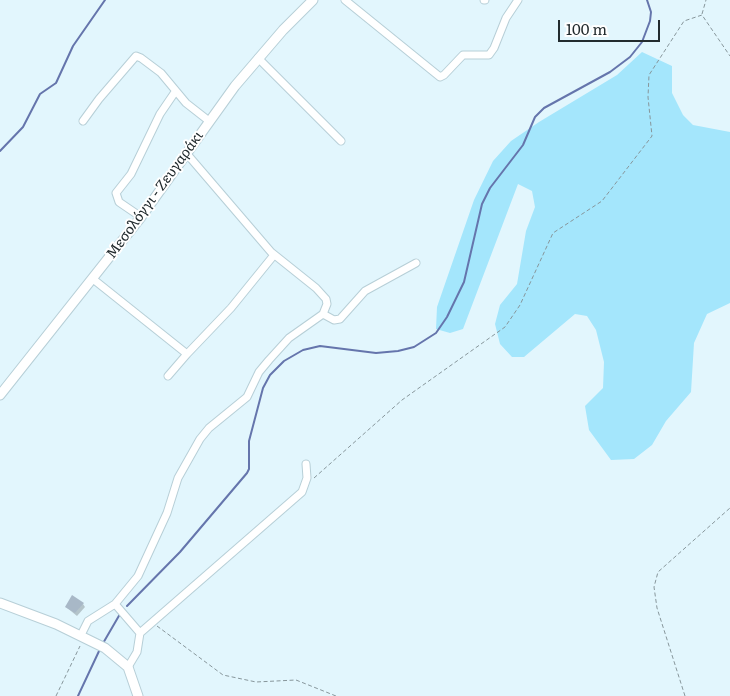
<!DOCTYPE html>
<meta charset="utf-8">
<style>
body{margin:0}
#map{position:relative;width:730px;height:696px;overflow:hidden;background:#e2f6fd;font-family:Literata,serif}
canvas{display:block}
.scale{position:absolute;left:558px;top:20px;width:102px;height:22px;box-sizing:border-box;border:2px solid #222b2e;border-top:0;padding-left:6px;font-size:15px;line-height:18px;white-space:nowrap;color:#222b2e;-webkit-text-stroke:4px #fff;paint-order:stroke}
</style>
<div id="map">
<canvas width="730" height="696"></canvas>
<div class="scale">100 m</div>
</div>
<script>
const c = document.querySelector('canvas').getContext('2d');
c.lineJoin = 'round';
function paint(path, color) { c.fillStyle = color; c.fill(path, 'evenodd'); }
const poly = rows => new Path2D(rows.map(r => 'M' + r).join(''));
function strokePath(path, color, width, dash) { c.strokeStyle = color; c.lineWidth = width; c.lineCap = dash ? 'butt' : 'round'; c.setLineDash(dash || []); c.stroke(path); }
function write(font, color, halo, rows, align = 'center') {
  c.font = font + ' Literata,serif'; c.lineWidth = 4; c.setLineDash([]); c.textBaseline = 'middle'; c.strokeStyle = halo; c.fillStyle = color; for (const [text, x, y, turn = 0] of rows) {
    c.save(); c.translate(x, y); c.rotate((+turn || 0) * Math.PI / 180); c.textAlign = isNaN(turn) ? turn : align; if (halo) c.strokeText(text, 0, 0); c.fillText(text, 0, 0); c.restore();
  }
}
paint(poly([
 [642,52,672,66,672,93,683,115,693,125,730,132,730,303,707,314,694,343,691,392,666,421,652,445,634,459,611,460,589,430,585,406,603,388,604,362,596,330,587,316,575,314,524,357,512,357,500,344,495,324,500,305,517,284,526,231,535,207,532,191,518,184,463,329,450,333,436,329,437,307,474,200,493,161,511,141,539,122,617,75]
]), '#a4e6fc');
paint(poly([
 [83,604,85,607,77,616,66,607]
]), '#0003');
strokePath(poly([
 [0,151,23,127,40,94,56,83,73,46,105,0],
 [127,606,180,552,247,473,249,469,249,441,263,388,270,375,284,361,303,350,320,346,376,353,398,351,414,347,436,333,447,317,464,282,482,204,490,188,523,145,535,117,544,108,610,72,630,57,642,42,650,21,651,12,647,0],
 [102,645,120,614],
 [78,696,100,649]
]), '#6575ac', 2);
paint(poly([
 [72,595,84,603,75,613,65,607]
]), '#a8b8c7');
const minor = poly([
 [345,0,440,77,444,75,463,55,489,55,494,48,506,18,518,0],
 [484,0,485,0],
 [258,58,341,141],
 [83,121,99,99,136,56,141,58,161,73,186,103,209,121],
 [141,217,119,202,116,193,131,174,160,114,175,92],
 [93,279,187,354,231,308,274,255],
 [323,314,334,320,340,319,365,291,416,263],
 [168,376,187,354],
 [115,604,140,633],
 [81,635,88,621,115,604,138,576,167,513,178,478,200,439,209,428,247,397,259,372,269,360,289,338,323,314,327,304,326,299,316,288,271,252,187,154],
 [128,667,137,652,140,633,302,492,307,478,306,464]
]);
const major = poly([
 [0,395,141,217,235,86,283,30,313,0],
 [0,603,56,624,105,648,128,667,138,696]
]);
strokePath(minor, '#b7cfd7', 9);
strokePath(major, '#b7cfd7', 11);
strokePath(poly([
 [702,14,706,0],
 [314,478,402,400,505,327,520,305,553,233,602,201,652,136,648,97,649,75,684,21,702,15,730,56],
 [157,626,223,675,256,682,296,680,336,696],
 [56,696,80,646],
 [685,696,657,608,654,587,658,572,730,508]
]), '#87969b', 1, [4, 2.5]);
strokePath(minor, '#fff', 7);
strokePath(major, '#fff', 9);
write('14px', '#222b2e', '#fff', [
 ["Μεσολόγγι - Ζευγαράκι",155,195,-54]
]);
</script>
